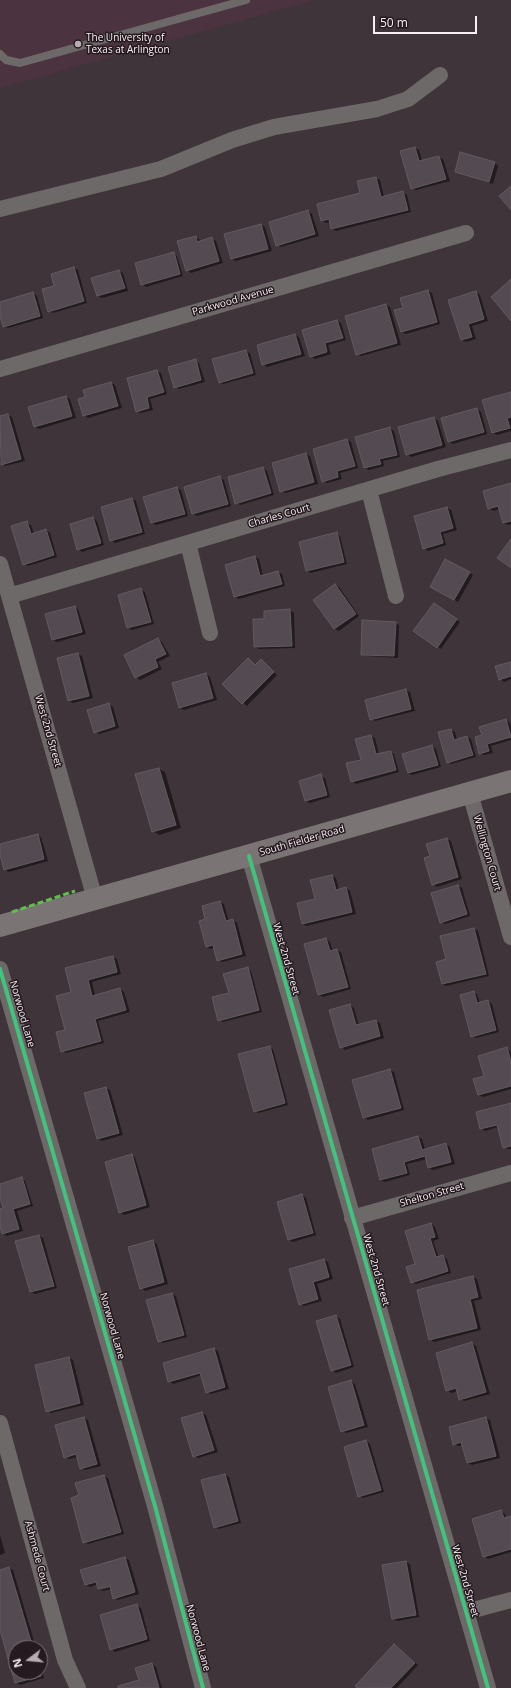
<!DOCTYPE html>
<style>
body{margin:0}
#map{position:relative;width:511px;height:1688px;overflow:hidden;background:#3f3439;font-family:"Open Sans",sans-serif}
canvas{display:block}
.north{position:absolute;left:8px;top:1640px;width:40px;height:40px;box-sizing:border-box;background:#241a1f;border:1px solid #796e73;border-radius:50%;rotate:254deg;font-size:11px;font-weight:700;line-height:16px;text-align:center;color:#f9ecf2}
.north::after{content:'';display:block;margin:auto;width:14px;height:18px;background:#b8acb1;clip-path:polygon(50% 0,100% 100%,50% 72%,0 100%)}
.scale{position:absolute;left:373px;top:16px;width:104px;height:18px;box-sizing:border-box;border:2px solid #f9ecf2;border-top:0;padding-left:5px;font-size:12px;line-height:14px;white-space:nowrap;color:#f9ecf2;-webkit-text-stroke:3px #241a1f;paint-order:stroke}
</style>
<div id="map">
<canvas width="511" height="1688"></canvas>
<div class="north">N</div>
<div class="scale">50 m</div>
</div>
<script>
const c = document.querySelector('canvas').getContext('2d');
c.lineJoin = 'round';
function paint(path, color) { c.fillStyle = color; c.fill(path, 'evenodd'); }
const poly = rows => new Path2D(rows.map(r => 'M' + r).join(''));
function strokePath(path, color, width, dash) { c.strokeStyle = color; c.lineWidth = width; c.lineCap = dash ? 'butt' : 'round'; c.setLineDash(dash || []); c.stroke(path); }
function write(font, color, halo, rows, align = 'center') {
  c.font = font + ' "Open Sans",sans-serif'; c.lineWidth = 3; c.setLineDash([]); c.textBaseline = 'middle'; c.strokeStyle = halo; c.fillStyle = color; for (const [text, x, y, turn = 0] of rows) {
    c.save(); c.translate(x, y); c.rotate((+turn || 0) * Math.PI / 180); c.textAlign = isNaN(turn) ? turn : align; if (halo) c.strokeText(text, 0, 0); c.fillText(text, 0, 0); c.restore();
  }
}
paint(poly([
 [0,0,314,0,0,88]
]), '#4b3340');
paint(poly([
 [415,148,419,150,422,161,439,157,443,159,450,181,416,190,412,188,402,152],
 [495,163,498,166,493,184,456,171],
 [376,178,380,180,384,197,403,192,407,195,411,212,336,231,332,229,330,222,326,223,322,221,361,194],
 [308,211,312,214,319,236,281,247,277,245],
 [261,225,265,227,272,251,236,261,232,259],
 [195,237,199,239,200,242,212,239,216,241,223,263,191,273,187,270],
 [173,253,177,256,183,276,146,287,142,284],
 [74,268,78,270,87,303,53,313,49,311],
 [119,271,123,273,128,291,102,298,98,296],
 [428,291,432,293,440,324,406,334,402,332,404,308],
 [476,292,480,295,488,321,472,326,476,339,466,342,462,340],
 [33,293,37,296,43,318,8,328,4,326,0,312,0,303],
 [386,305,390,307,401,345,361,356,357,354],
 [337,321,341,323,346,340,328,345,331,354,315,359,311,356],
 [295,335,299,337,305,356,267,367,263,364,258,346],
 [246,351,250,353,256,375,223,384,219,382,213,360],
 [195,360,199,363,205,382,179,389,175,387],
 [157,371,161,373,167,394,150,399,153,410,140,413,136,411,128,379],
 [111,383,115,385,122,408,88,418,84,415,86,398],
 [511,393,511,431,497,435,493,433],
 [66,397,70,399,76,418,39,429,35,427,29,407],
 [477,409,481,412,487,434,453,444,449,442,442,419],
 [8,415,12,417,25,461,5,466,1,464,0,459,0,417],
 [434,418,438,421,446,447,411,457,407,454],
 [390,428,394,431,400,457,383,461,384,466,369,470,365,468],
 [347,440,351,442,358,468,340,473,342,479,327,483,323,481],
 [306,454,310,456,318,484,285,493,281,491],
 [263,468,267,471,274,495,240,505,236,503],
 [220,478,224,480,231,506,197,516,193,514],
 [511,484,511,524,508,525,504,523,500,509,493,511,489,508],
 [177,488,181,490,188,516,156,525,152,523],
 [132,499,136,501,145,534,115,543,111,540],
 [447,508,451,510,457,530,443,534,446,545,428,551,424,548],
 [93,518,97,521,104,545,82,552,78,549],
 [27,523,31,525,34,534,46,530,50,533,57,557,28,566,24,564],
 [336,533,340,536,347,564,311,573,307,571,300,542],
 [255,557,259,559,263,576,278,572,282,574,285,586,239,599,235,597],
 [445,560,473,575,458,602,431,586],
 [335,585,339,587,359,616,339,631,335,629,314,600],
 [141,590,145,592,154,624,132,630,128,628],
 [438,606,460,622,441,649,437,647],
 [74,607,78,609,86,634,57,642,53,640,46,615],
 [290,610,294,613,295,648,259,649,255,647,265,620],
 [395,623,399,625,398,658,366,656,362,654],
 [158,639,162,642,170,656,158,662,162,669,140,680,136,677],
 [78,654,82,656,93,698,73,703,69,701],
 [248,659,256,666,265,663,277,675,247,706,223,684],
 [511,663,511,679,504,682,500,679],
 [206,674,210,677,217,700,184,710,180,708],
 [406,690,410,692,415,711,375,721,371,719],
 [109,705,113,707,119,728,99,734,95,732],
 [506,720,510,723,511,727,511,740,491,746,493,753,484,755,480,753,483,735],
 [451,730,455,732,457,740,467,737,471,739,476,757,451,764,447,762],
 [371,736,375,738,379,755,390,752,394,754,399,772,356,784,352,781],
 [432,746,436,749,441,767,412,775,408,773],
 [159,769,165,772,181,828,159,835,153,831],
 [321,776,325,778,330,797,310,803,306,801],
 [37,835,41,837,48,861,9,872,5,870,0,851,0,845],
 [447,839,451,841,462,879,437,887,433,884,431,857],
 [332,876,336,878,339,890,346,888,350,891,356,914,306,926,302,923],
 [458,886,462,888,470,916,445,924,441,922],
 [220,902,224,904,229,922,233,920,237,923,246,956,222,962,218,960,214,948,210,949,206,946,206,920],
 [474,929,478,931,489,976,446,986,442,984,447,960],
 [326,939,330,942,333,951,337,950,341,952,351,989,323,997,319,995,305,945],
 [113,957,117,959,121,974,92,982,95,996,120,989,124,992,130,1012,98,1021,104,1043,66,1053,62,1051,73,993],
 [247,968,251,971,262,1012,223,1022,219,1020,230,994],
 [473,992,477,994,480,1003,488,1001,492,1004,499,1032,476,1038,472,1036],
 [350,1005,354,1008,359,1026,376,1021,380,1023,384,1038,345,1050,341,1047],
 [269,1047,273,1049,288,1105,258,1113,254,1111],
 [507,1049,511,1052,511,1089,483,1097,479,1095,485,1076],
 [390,1070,394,1072,404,1110,368,1120,364,1117],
 [106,1088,110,1090,123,1135,102,1141,98,1139],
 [511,1104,511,1149,508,1149,504,1147,498,1127,485,1131,481,1128],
 [418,1137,422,1139,425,1150,446,1144,450,1147,455,1164,433,1170,429,1168,427,1159,407,1164,410,1175,385,1182,381,1180],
 [131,1155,135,1157,150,1207,124,1215,120,1212],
 [21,1178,25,1181,33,1206,17,1211,23,1231,7,1236,3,1234,0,1223,0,1211,4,1209,0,1194,0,1185],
 [302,1195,306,1198,316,1235,293,1242,289,1240],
 [431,1224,435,1227,439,1239,433,1241,439,1258,443,1256,447,1259,451,1273,416,1284,412,1282,416,1264],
 [39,1236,43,1238,57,1288,35,1294,31,1292],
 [153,1241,157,1244,168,1284,145,1291,141,1288],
 [324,1260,328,1262,333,1279,317,1284,322,1301,304,1306,300,1304],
 [473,1277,477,1279,482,1299,474,1301,481,1330,434,1342,430,1339],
 [172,1294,176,1296,187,1337,163,1343,159,1341],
 [336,1316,340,1319,354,1367,336,1373,332,1370],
 [472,1343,476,1346,490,1394,464,1401,460,1399,458,1391,451,1393,447,1390],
 [214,1349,218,1351,229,1389,211,1394,207,1392,202,1375,173,1384,169,1381],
 [69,1358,73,1360,84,1405,51,1413,47,1411],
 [351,1381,355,1384,368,1427,346,1433,342,1431],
 [202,1413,206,1415,218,1452,198,1458,194,1456],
 [84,1418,88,1420,101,1466,85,1470,81,1468,78,1457,69,1459,65,1457,56,1426],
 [486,1418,490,1420,500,1458,472,1465,468,1463,463,1445,458,1446,454,1444],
 [366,1441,370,1444,384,1492,363,1498,359,1496],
 [225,1475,229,1477,241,1523,218,1529,214,1527],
 [104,1476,108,1478,124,1534,88,1544,84,1542,80,1496,76,1484],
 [501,1511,505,1514,506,1518,511,1517,511,1552,488,1559,484,1556],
 [0,1535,5,1553,0,1555],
 [125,1558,129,1560,139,1594,118,1600,114,1598,112,1589,103,1591,99,1589,98,1584,90,1587,86,1585],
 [114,1584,115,1586,101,1590,101,1588],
 [406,1562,410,1564,419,1617,397,1621,393,1618],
 [9,1568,13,1570,36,1648,16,1648,16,1672,40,1672,40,1663,44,1678,20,1685,16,1682,0,1626,0,1571],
 [137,1606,141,1608,150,1641,115,1652,111,1649],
 [395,1645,418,1665,397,1688,359,1688],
 [152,1664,156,1667,162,1688,119,1688,140,1681]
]), '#0007');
const building = poly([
 [415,147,419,161,439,156,446,179,411,189,400,151,415,147],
 [460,152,495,162,489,182,455,172,460,152],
 [376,177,381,197,403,191,408,210,331,229,329,219,321,221,317,204,360,193,357,181,376,177],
 [511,186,511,210,499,196,511,186],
 [308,210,315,234,276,246,269,222,308,210],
 [261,224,268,249,231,259,224,234,261,224],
 [196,236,197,242,212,237,219,261,186,271,177,241,196,236],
 [174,252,180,274,141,285,135,263,174,252],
 [74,267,84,301,48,312,42,289,54,286,51,274,74,267],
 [119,270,125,288,97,296,91,278,119,270],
 [511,279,511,321,491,297,511,279],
 [428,290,437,322,401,332,394,310,403,308,400,298,428,290],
 [476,291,484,319,468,324,472,337,461,340,448,300,476,291],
 [33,292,40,316,3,327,0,316,0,302,33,292],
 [386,304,397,343,356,355,345,316,386,304],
 [337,320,343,338,325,343,327,352,310,357,302,330,337,320],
 [295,334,301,354,262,365,257,345,295,334],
 [246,350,253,373,219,383,212,359,246,350],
 [196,359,201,380,174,388,168,367,196,359],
 [157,370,164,392,147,397,149,408,136,412,127,378,157,370],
 [111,382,118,406,83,416,78,399,85,397,83,390,111,382],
 [511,392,511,417,507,418,510,428,492,433,482,400,511,392],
 [66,396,72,416,34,427,28,407,66,396],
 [477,408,484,432,448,442,441,418,477,408],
 [8,414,21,459,1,465,0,416,8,414],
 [434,417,442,445,406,455,398,427,434,417],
 [390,427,397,455,379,459,381,464,364,468,355,437,390,427],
 [347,439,355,466,337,471,338,477,322,482,313,449,347,439],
 [306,453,314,482,280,492,272,463,306,453],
 [263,467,271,493,235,504,228,477,263,467],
 [220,476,228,504,192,514,184,487,220,476],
 [511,483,511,521,503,523,498,506,488,509,483,491,511,483],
 [177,487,185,514,151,523,143,497,177,487],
 [132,498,142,532,110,541,101,507,132,498],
 [447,507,453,528,440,532,443,543,423,549,414,516,447,507],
 [93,517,101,543,77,550,70,524,93,517],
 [27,521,31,534,46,529,54,555,23,565,11,526,27,521],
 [337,532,344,562,306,571,299,542,337,532],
 [511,539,511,568,497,558,511,539],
 [255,556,260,576,278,571,282,584,234,597,225,565,255,556],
 [445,559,470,572,454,600,430,587,445,559],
 [335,584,356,614,334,629,313,600,335,584],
 [141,588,151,622,127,628,118,595,141,588],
 [434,603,457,619,437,648,413,631,434,603],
 [75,606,82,632,52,640,45,614,75,606],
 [290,609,292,646,254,647,253,619,264,619,264,611,290,609],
 [362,620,396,622,394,656,361,655,362,620],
 [158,638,166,654,155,659,158,667,135,678,124,655,158,638],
 [78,653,89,696,68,701,57,658,78,653],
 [248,658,255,665,261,659,274,672,242,704,222,684,248,658],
 [511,662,511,676,499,680,495,666,511,662],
 [206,673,213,698,179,708,172,683,206,673],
 [406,689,411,709,370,720,365,700,406,689],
 [109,703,115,726,94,733,87,710,109,703],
 [506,719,511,737,487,744,489,751,479,754,475,737,482,735,479,727,506,719],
 [451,729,454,740,467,736,473,755,447,763,438,732,451,729],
 [371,735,376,754,391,751,396,770,351,782,346,763,361,760,355,739,371,735],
 [432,745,438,765,408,773,402,754,432,745],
 [159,768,176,825,152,832,135,774,159,768],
 [321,774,327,795,305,801,299,781,321,774],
 [38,834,44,859,4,870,0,855,0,844,38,834],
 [447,838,458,877,432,885,424,858,430,856,426,844,447,838],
 [332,875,336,890,346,887,352,912,302,924,297,903,315,899,310,880,332,875],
 [458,885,467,914,440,923,431,893,458,885],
 [220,901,226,921,233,919,242,954,217,961,213,945,206,947,199,921,205,919,202,906,220,901],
 [474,928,486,974,442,984,436,962,446,959,440,936,474,928],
 [326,938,330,951,337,949,348,987,318,995,304,944,326,938],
 [113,956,117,972,88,980,92,996,120,988,126,1010,95,1019,101,1041,61,1052,56,1032,65,1030,56,996,71,992,65,968,113,956],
 [248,967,259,1010,218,1021,212,997,229,993,223,974,248,967],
 [474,991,477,1003,488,1000,496,1030,471,1037,460,995,474,991],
 [350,1004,356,1025,376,1020,380,1036,340,1048,329,1010,350,1004],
 [270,1046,285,1103,254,1112,238,1054,270,1046],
 [507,1047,511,1062,511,1086,478,1095,473,1079,484,1076,478,1056,507,1047],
 [390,1069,401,1108,363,1118,352,1080,390,1069],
 [106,1087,119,1133,97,1139,84,1093,106,1087],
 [511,1103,511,1146,503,1148,497,1125,480,1129,476,1112,511,1103],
 [418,1136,422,1150,446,1143,451,1162,428,1168,425,1156,404,1162,407,1173,380,1180,372,1149,418,1136],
 [132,1154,146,1205,119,1213,105,1162,132,1154],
 [22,1177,30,1204,13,1209,19,1229,2,1234,0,1227,0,1209,3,1208,0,1198,0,1184,22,1177],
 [302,1194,313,1233,288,1240,277,1202,302,1194],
 [431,1223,435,1237,430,1238,436,1257,443,1255,448,1271,411,1283,406,1267,415,1264,405,1231,431,1223],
 [39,1235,54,1286,30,1292,15,1241,39,1235],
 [153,1240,164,1282,140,1289,128,1247,153,1240],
 [324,1259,329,1277,313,1282,318,1299,299,1305,289,1269,324,1259],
 [473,1276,478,1297,470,1299,477,1328,429,1340,417,1290,473,1276],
 [172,1293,184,1335,158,1342,146,1300,172,1293],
 [336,1315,351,1365,331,1371,316,1321,336,1315],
 [472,1342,486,1392,459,1400,456,1388,446,1391,436,1353,472,1342],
 [214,1348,225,1387,206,1393,200,1373,168,1382,163,1363,214,1348],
 [69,1357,80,1403,46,1412,35,1365,69,1357],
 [351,1380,364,1425,341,1432,328,1387,351,1380],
 [202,1412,214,1450,193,1457,181,1418,202,1412],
 [84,1417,97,1464,80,1469,76,1454,64,1458,55,1425,84,1417],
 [486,1417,496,1456,467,1463,461,1442,453,1445,449,1427,486,1417],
 [366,1440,381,1490,358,1497,344,1447,366,1440],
 [225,1474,238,1521,214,1528,201,1480,225,1474],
 [104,1475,121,1532,83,1543,71,1498,79,1495,75,1483,104,1475],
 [501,1510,504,1518,511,1516,511,1549,483,1557,472,1519,501,1510],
 [125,1557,135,1592,113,1599,110,1586,98,1589,96,1582,85,1585,80,1570,125,1557],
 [406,1561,416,1615,392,1619,382,1565,406,1561],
 [9,1567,33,1648,16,1648,16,1672,40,1672,41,1676,15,1683,0,1630,0,1570,9,1567],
 [137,1604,147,1639,110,1650,100,1615,137,1604],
 [394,1644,415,1663,391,1688,357,1688,355,1686,394,1644],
 [152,1663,159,1688,118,1688,118,1686,139,1680,135,1668,152,1663]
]);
paint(building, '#534b51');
strokePath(building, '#625a60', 1);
strokePath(poly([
 [0,54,6,60,20,63,246,0]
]), '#6e6969', 8);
strokePath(poly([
 [0,209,161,169,232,140,274,127,377,109,408,99,440,75],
 [0,369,466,233],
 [369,490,396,596],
 [188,543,210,633],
 [0,564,95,899],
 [9,596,438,469,511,450],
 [470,793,511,937],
 [249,856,488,1688],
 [0,969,155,1506,203,1688],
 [352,1218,511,1173],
 [0,1423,65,1660,78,1688],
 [466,1612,511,1600]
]), '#6e6969', 16);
strokePath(poly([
 [0,926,511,781]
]), '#7a7474', 22);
strokePath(poly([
 [12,912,75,891]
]), '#5fbe4e', 3, [6, 3]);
strokePath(poly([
 [249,856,488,1688],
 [0,969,155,1506,203,1688]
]), '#40c37c', 4);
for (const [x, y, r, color] of [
 [78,44,4,"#b8acb1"]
]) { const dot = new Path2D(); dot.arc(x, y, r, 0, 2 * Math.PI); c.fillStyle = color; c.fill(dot); strokePath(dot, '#241a1f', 1.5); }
write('10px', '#f9ecf2', '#241a1f', [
 ["The University of",86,38],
 ["Texas at Arlington",86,50]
], 'left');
write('10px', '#f9ecf2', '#241a1f', [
 ["Parkwood Avenue",233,301,-16],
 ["Charles Court",279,516,-16],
 ["West 2nd Street",48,731,74],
 ["South Fielder Road",302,841,-16],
 ["Wellington Court",487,853,74],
 ["West 2nd Street",286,959,74],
 ["Norwood Lane",22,1014,74],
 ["Shelton Street",432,1195,-16],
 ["West 2nd Street",376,1270,74],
 ["Norwood Lane",112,1326,74],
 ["Ashmede Court",37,1556,75],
 ["West 2nd Street",465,1581,74],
 ["Norwood Lane",198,1638,75]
]);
</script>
